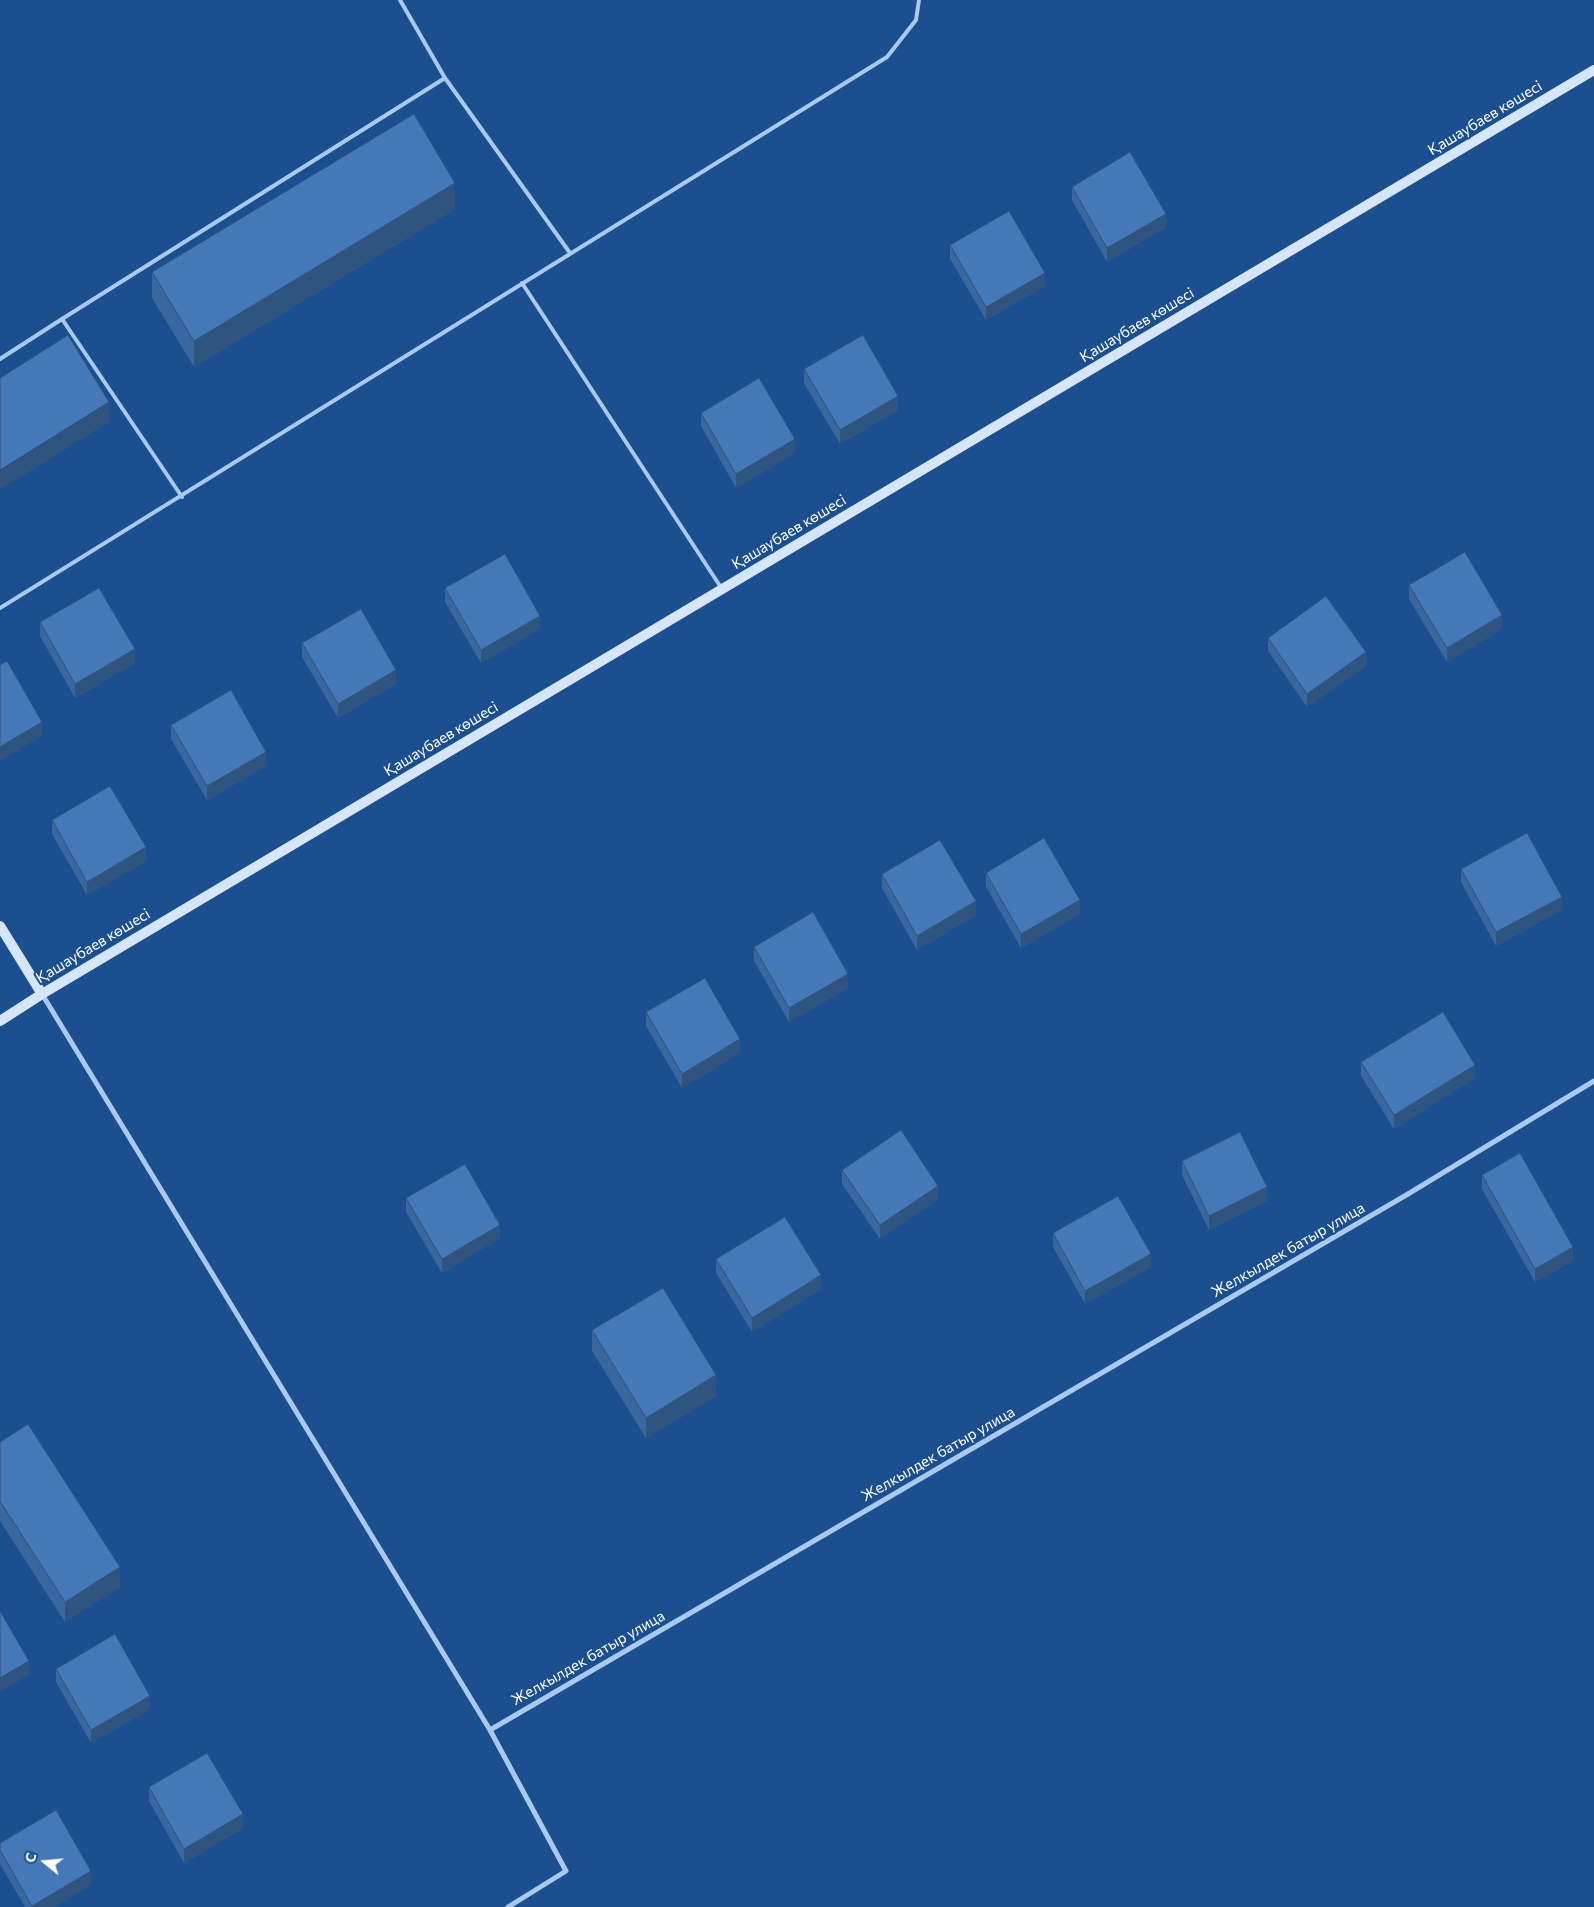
<!DOCTYPE html>
<meta charset="utf-8">
<style>
body{margin:0}
#map{position:relative;width:1594px;height:1907px;overflow:hidden;background:#1b4f8f;font-family:Commissioner,sans-serif}
canvas{display:block}
.north{position:absolute;left:20px;top:1837px;width:50px;height:50px;-webkit-text-stroke:4px #1b4f8f;paint-order:stroke;rotate:287deg;font-size:14px;font-weight:700;line-height:20px;text-align:center;color:#fff}
.north::after{content:'';display:block;margin:auto;width:18px;height:22px;background:#fff;clip-path:polygon(50% 0,100% 100%,50% 72%,0 100%)}
</style>
<div id="map">
<canvas width="1594" height="1907"></canvas>
<div class="north">С</div>
</div>
<script>
const c = document.querySelector('canvas').getContext('2d');
c.lineJoin = 'round';
const poly = rows => new Path2D(rows.map(r => 'M' + r).join(''));
function strokePath(path, color, width, dash) { c.strokeStyle = color; c.lineWidth = width; c.lineCap = dash ? 'butt' : 'round'; c.setLineDash(dash || []); c.stroke(path); }
function paint(path, color) { c.fillStyle = color; c.fill(path, 'evenodd'); }
function write(font, color, halo, rows, align = 'center') {
  c.font = font + ' Commissioner,sans-serif'; c.lineWidth = 4; c.setLineDash([]); c.textBaseline = 'middle'; c.strokeStyle = halo; c.fillStyle = color; for (const [text, x, y, turn = 0] of rows) {
    c.save(); c.translate(x, y); c.rotate((+turn || 0) * Math.PI / 180); c.textAlign = isNaN(turn) ? turn : align; if (halo) c.strokeText(text, 0, 0); c.fillText(text, 0, 0); c.restore();
  }
}
strokePath(poly([
 [400,0,445,78,570,253],
 [522,283,722,589],
 [62,319,445,78],
 [0,359,62,319,182,497],
 [0,608,887,57,916,20,919,0]
]), '#a9c9ee', 4);
strokePath(poly([
 [42,994,490,1730],
 [508,1907,566,1871,490,1730,1408,1194,1594,1081]
]), '#a9c9ee', 5);
strokePath(poly([
 [0,926,42,994],
 [0,1021,42,994,1594,70]
]), '#d6e6fa', 10);
paint(poly([
 [1072,187,1166,227,1107,262,1072,200],
 [455,209,194,367,152,298,152,272],
 [950,245,1045,286,986,320,950,259],
 [804,369,898,410,840,444,804,383],
 [701,413,795,453,736,488,701,426],
 [1409,585,1502,629,1447,662,1409,599],
 [445,588,540,629,481,663,445,602],
 [40,622,135,663,75,698,40,636],
 [1268,638,1366,666,1307,707,1268,651],
 [302,643,396,684,338,718,302,657],
 [171,725,266,766,207,800,171,739],
 [52,820,146,861,87,895,52,834],
 [1461,869,1562,910,1496,946,1461,882],
 [986,873,1080,914,1021,948,986,887],
 [882,874,976,915,917,950,882,888],
 [754,947,848,988,789,1022,754,961],
 [646,1012,740,1053,682,1088,646,1026],
 [1361,1062,1475,1078,1394,1129,1361,1076],
 [1182,1161,1267,1201,1209,1230,1182,1175],
 [842,1170,938,1199,880,1239,842,1184],
 [1482,1175,1573,1261,1535,1282,1482,1189],
 [406,1198,500,1238,442,1273,406,1212],
 [1053,1233,1151,1267,1085,1304,1053,1247],
 [716,1259,821,1289,752,1332,716,1273],
 [592,1330,716,1396,646,1438,592,1351],
 [0,1442,120,1587,65,1622,0,1521],
 [56,1669,150,1709,91,1743,56,1682],
 [149,1787,243,1828,184,1863,149,1801],
 [0,1843,91,1885,54,1907,25,1907,0,1864]
]), '#3a679d');
paint(poly([
 [455,183,455,209,194,367,194,341],
 [1166,214,1166,227,1107,262,1107,248],
 [1045,273,1045,286,986,320,986,307],
 [898,396,898,410,840,444,840,430],
 [109,402,109,422,0,490,0,470],
 [795,439,795,453,736,488,736,474],
 [1502,615,1502,629,1447,662,1447,648],
 [540,616,540,629,481,663,481,650],
 [135,649,135,663,75,698,75,684],
 [1366,652,1366,666,1307,707,1307,694],
 [396,670,396,684,338,718,338,704],
 [42,722,42,736,0,761,0,747],
 [266,752,266,766,207,800,207,786],
 [146,847,146,861,87,895,87,882],
 [1562,897,1562,910,1496,946,1496,932],
 [1080,900,1080,914,1021,948,1021,934],
 [976,901,976,915,917,950,917,936],
 [848,974,848,988,789,1022,789,1008],
 [740,1039,740,1053,682,1088,682,1074],
 [1475,1065,1475,1078,1394,1129,1394,1115],
 [938,1186,938,1199,880,1239,880,1225],
 [1267,1187,1267,1201,1209,1230,1209,1216],
 [500,1225,500,1238,442,1273,442,1259],
 [1573,1247,1573,1261,1535,1282,1535,1269],
 [1151,1254,1151,1267,1085,1304,1085,1291],
 [821,1275,821,1289,752,1332,752,1318],
 [716,1375,716,1396,646,1438,646,1418],
 [120,1567,120,1587,65,1622,65,1602],
 [29,1661,29,1675,0,1692,0,1678],
 [150,1696,150,1709,91,1743,91,1730],
 [243,1814,243,1828,184,1863,184,1849],
 [91,1871,91,1885,54,1907,32,1907,32,1906]
]), '#305480');
const building = poly([
 [414,114,455,183,194,341,152,272,414,114],
 [1130,152,1166,214,1107,248,1072,187,1130,152],
 [1009,211,1045,273,986,307,950,245,1009,211],
 [68,335,109,402,0,470,0,378,68,335],
 [863,335,898,396,840,430,804,369,863,335],
 [759,378,795,439,736,474,701,413,759,378],
 [1465,552,1502,615,1447,648,1409,585,1465,552],
 [505,554,540,616,481,650,445,588,505,554],
 [99,588,135,649,75,684,40,622,99,588],
 [1326,596,1366,652,1307,694,1268,638,1326,596],
 [361,609,396,670,338,704,302,643,361,609],
 [7,661,42,722,0,747,0,665,7,661],
 [231,690,266,752,207,786,171,725,231,690],
 [110,786,146,847,87,882,52,820,110,786],
 [1527,833,1562,897,1496,932,1461,869,1527,833],
 [1044,838,1080,900,1021,934,986,873,1044,838],
 [940,840,976,901,917,936,882,874,940,840],
 [813,912,848,974,789,1008,754,947,813,912],
 [705,978,740,1039,682,1074,646,1012,705,978],
 [1443,1012,1475,1065,1394,1115,1361,1062,1443,1012],
 [901,1130,938,1186,880,1225,842,1170,901,1130],
 [1240,1132,1267,1187,1209,1216,1182,1161,1240,1132],
 [1520,1153,1573,1247,1535,1269,1482,1175,1520,1153],
 [465,1164,500,1225,442,1259,406,1198,465,1164],
 [1118,1196,1151,1254,1085,1291,1053,1233,1118,1196],
 [785,1217,821,1275,752,1318,716,1259,785,1217],
 [663,1288,716,1375,646,1418,592,1330,663,1288],
 [28,1424,120,1567,65,1602,0,1501,0,1442,28,1424],
 [0,1611,29,1661,0,1678,0,1611],
 [115,1634,150,1696,91,1730,56,1669,115,1634],
 [207,1753,243,1814,184,1849,149,1787,207,1753],
 [56,1810,91,1871,32,1906,0,1850,0,1843,56,1810]
]);
paint(building, '#4478b7');
strokePath(building, '#305480', 1);
write('15px', '#fff', '#1b4f8f', [
 ["Қашаубаев көшесі",1485,118,-31],
 ["Қашаубаев көшесі",1137,325,-31],
 ["Қашаубаев көшесі",789,532,-31],
 ["Қашаубаев көшесі",441,739,-31],
 ["Қашаубаев көшесі",93,946,-31],
 ["Желкылдек батыр улица",1288,1250,-30],
 ["Желкылдек батыр улица",938,1454,-30],
 ["Желкылдек батыр улица",588,1658,-30]
]);
</script>
